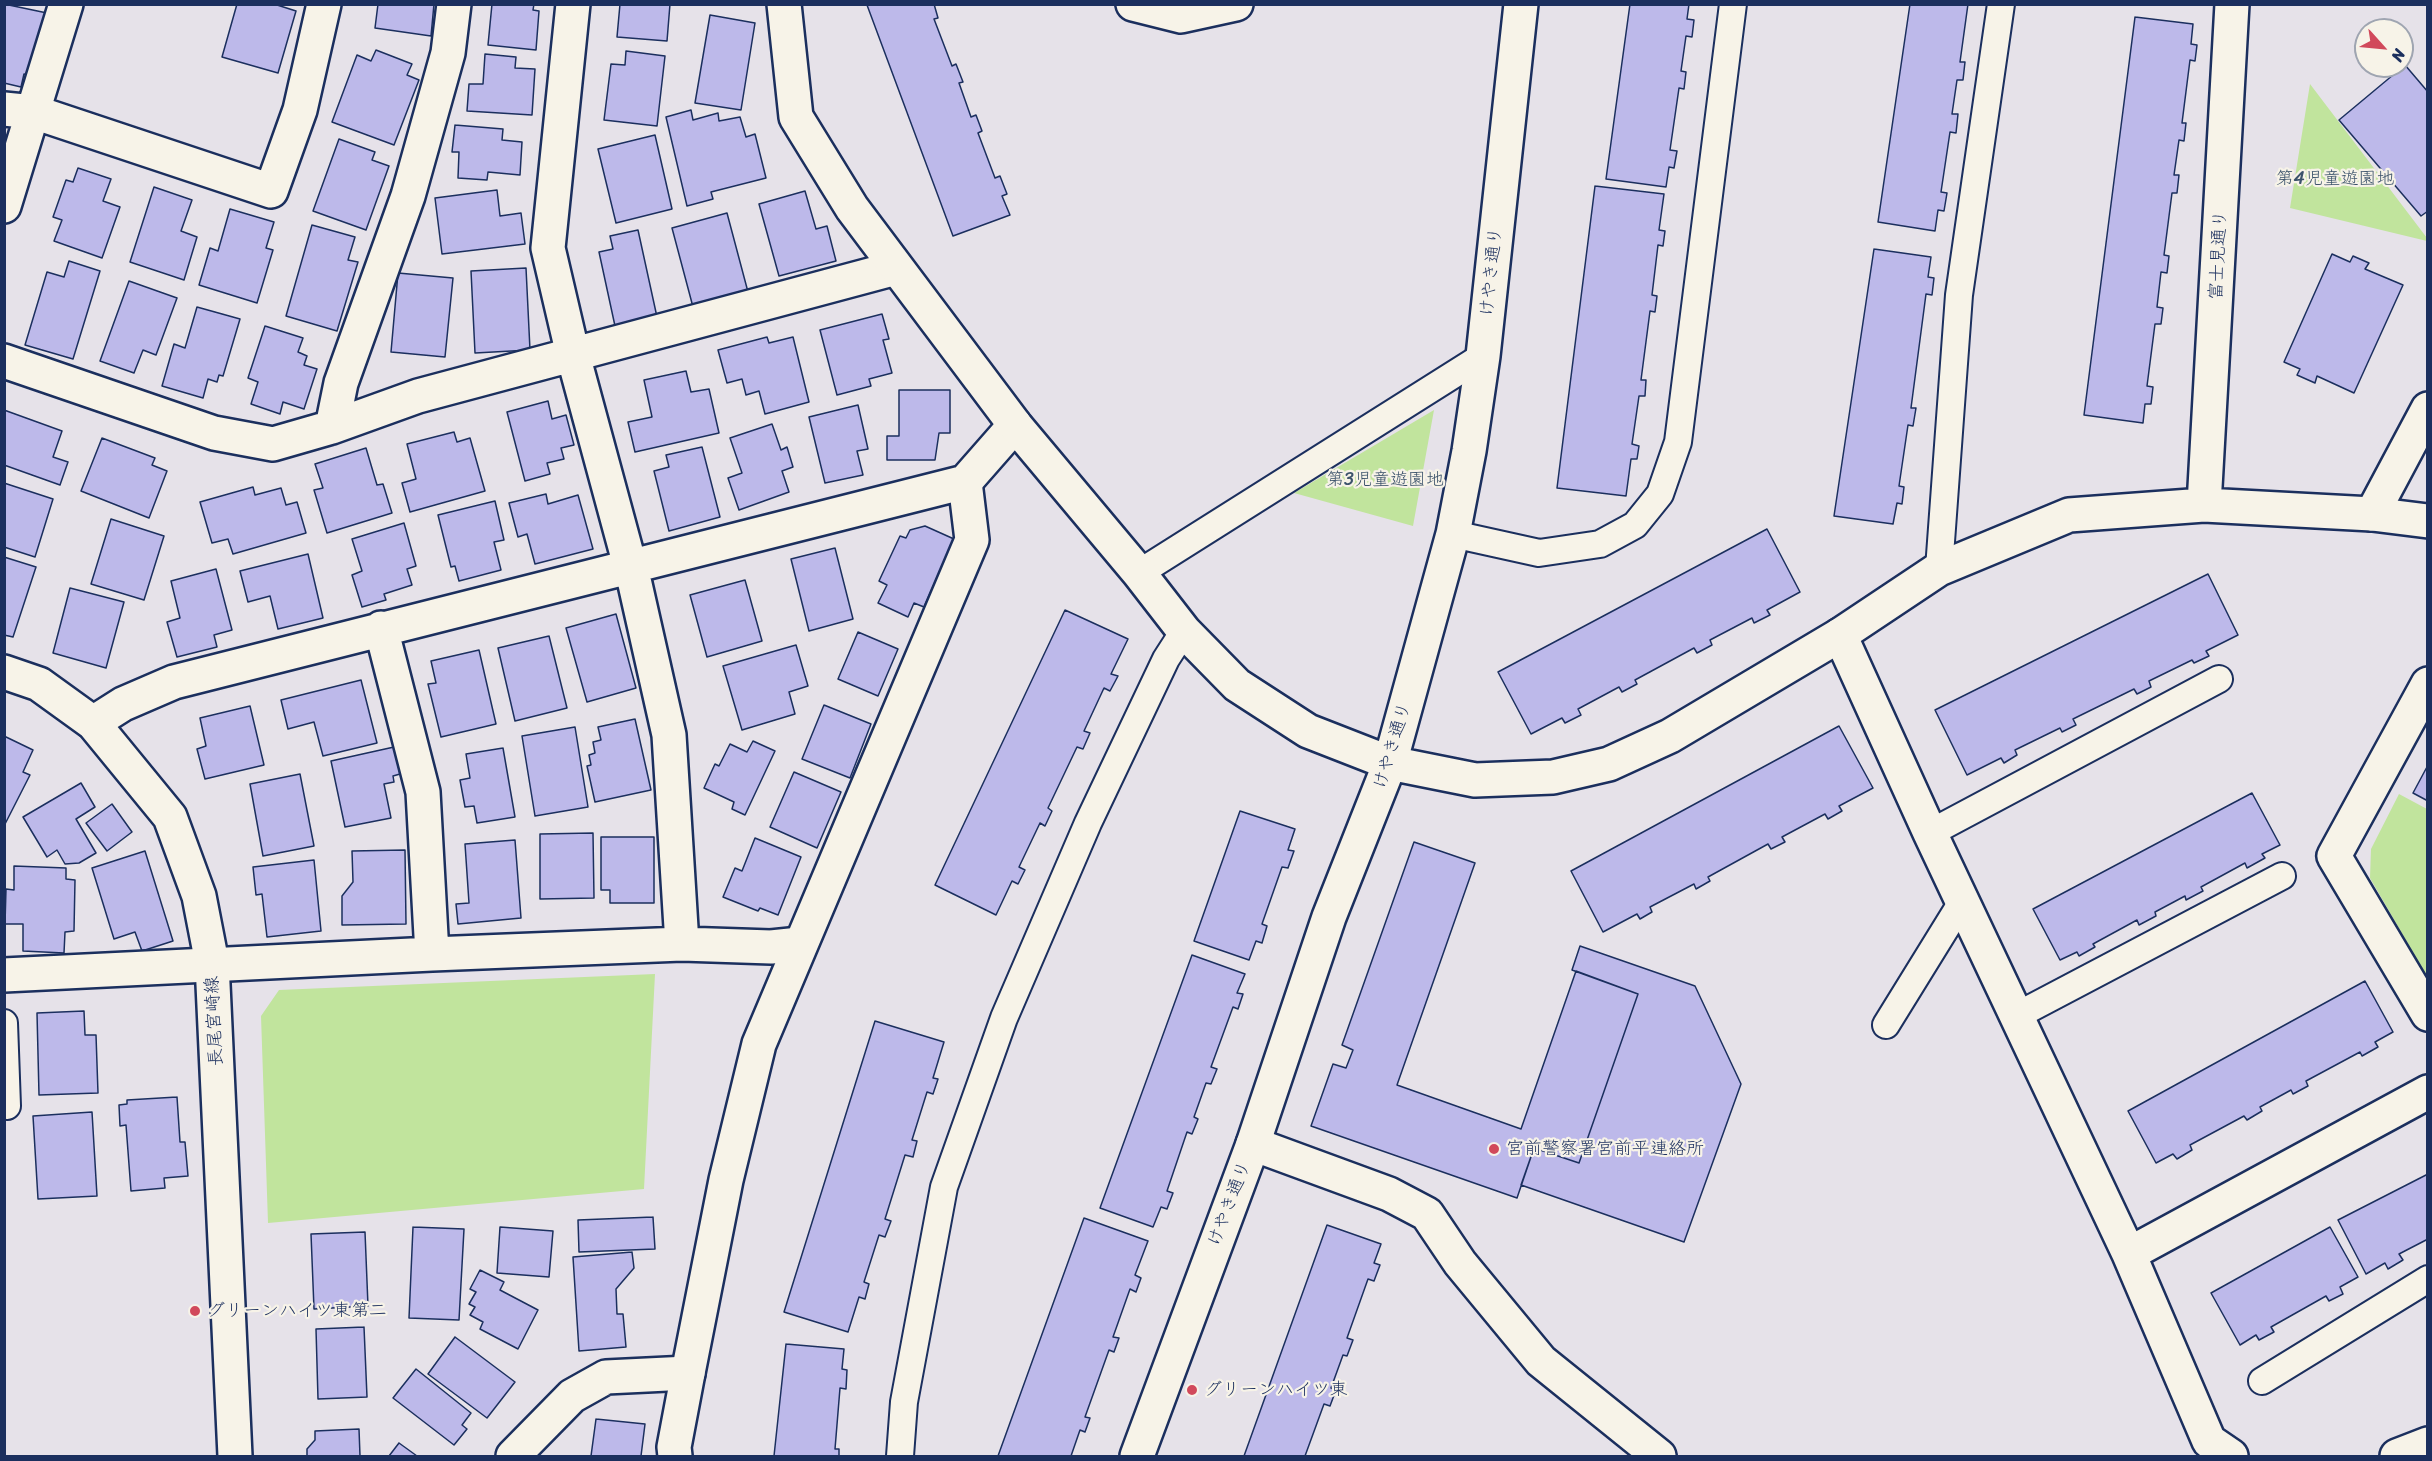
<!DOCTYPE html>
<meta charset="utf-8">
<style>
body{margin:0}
#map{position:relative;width:2432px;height:1461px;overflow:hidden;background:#e6e2e9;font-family:Sriracha,sans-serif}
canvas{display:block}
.frame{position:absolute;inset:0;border:6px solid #1b2f5e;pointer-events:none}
.north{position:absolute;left:2354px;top:18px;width:60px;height:60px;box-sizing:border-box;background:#f7f3e8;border:2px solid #9fa5b1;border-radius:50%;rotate:117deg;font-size:16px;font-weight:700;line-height:24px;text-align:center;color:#1b2f5e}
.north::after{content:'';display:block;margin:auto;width:21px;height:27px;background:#d1495b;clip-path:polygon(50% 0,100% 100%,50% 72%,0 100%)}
</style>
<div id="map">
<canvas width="2432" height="1461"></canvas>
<div class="frame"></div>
<div class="north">N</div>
</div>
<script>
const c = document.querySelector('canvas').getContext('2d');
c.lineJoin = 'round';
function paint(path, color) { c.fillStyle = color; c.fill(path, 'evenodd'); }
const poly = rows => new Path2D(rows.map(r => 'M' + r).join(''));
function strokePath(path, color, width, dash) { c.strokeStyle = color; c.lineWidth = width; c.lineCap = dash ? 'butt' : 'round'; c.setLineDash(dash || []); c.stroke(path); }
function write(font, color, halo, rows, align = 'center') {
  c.font = font + ' Sriracha,"Klee One",sans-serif'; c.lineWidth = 4.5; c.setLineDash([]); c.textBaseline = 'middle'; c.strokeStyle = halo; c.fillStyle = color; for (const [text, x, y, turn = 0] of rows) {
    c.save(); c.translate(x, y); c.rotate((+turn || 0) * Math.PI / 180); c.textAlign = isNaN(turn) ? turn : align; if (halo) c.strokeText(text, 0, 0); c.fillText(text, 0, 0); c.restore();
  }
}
paint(poly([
 [2310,84,2427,238,2427,241,2290,208],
 [1434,410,1413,526,1294,493],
 [2399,794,2427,809,2427,977,2370,878,2371,849],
 [655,974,644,1189,268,1223,261,1016,279,990]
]), '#c1e49d');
const building = poly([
 [4,4,47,13,33,76,24,74,21,87,4,83,4,4],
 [237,4,274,4,296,11,278,73,222,57,237,4],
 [378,4,434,4,431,36,375,28,378,4],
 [492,4,534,4,533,10,539,11,536,50,488,45,492,4],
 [620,4,670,4,667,41,617,37,620,4],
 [934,4,938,18,934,19,952,66,956,64,963,82,959,83,971,117,976,115,982,131,978,133,995,178,1000,176,1007,194,1002,196,1010,215,953,236,867,5,934,4],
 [1630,4,1689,4,1687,19,1694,20,1692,37,1686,36,1681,71,1686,72,1684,89,1679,88,1670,150,1677,151,1674,168,1669,167,1666,187,1606,179,1630,4],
 [1910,4,1968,4,1960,62,1965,62,1963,80,1957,80,1952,114,1958,114,1956,133,1950,132,1941,192,1947,193,1944,211,1938,210,1935,231,1878,222,1910,4],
 [710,15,755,23,741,110,695,103,710,15],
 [2135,17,2193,24,2191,44,2197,45,2195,61,2190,60,2182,123,2186,123,2184,141,2179,140,2174,175,2179,175,2177,193,2172,193,2164,255,2169,256,2167,273,2161,272,2157,307,2163,308,2161,324,2155,324,2147,386,2153,387,2151,404,2145,404,2143,423,2084,415,2135,17],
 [376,50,412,64,407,75,419,80,394,145,332,122,357,55,371,61,376,50],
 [626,51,665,56,657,126,604,120,611,64,625,65,626,51],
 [485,54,516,57,515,68,535,69,532,115,467,111,469,84,483,84,485,54],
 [2405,65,2428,92,2428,211,2421,216,2339,120,2405,65],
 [691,110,693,120,718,113,719,121,740,117,746,137,755,134,766,178,711,192,713,199,687,206,666,117,691,110],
 [455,125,503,129,502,140,522,142,520,175,488,172,487,180,458,178,459,152,452,152,455,125],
 [655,135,672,209,616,223,598,149,655,135],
 [339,139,375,152,372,160,389,166,366,230,313,211,339,139],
 [78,168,111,179,103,201,120,207,102,258,54,241,62,220,53,217,66,180,73,182,78,168],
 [1595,186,1664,194,1659,230,1665,231,1663,246,1658,245,1652,295,1657,296,1655,312,1650,311,1641,380,1646,380,1645,396,1639,396,1632,444,1639,446,1637,459,1631,459,1626,496,1557,488,1595,186],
 [154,187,192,200,181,231,197,237,184,280,130,262,154,187],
 [497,190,500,216,521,213,525,244,442,254,435,198,497,190],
 [805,191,816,229,827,226,836,261,779,276,759,204,805,191],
 [230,209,274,222,266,248,273,250,257,303,199,285,210,248,218,251,230,209],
 [727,213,748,292,693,307,672,228,727,213],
 [312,225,355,237,348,260,358,262,337,331,286,316,312,225],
 [638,230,657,317,615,326,599,252,613,249,610,236,638,230],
 [1874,249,1931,257,1928,277,1934,278,1932,295,1926,294,1911,408,1916,408,1913,426,1908,425,1899,486,1904,487,1902,504,1897,503,1893,524,1834,516,1874,249],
 [2332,254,2350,262,2353,256,2369,263,2365,269,2403,285,2354,393,2317,376,2315,383,2297,375,2300,369,2284,362,2332,254],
 [69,261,100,271,73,359,25,345,47,272,64,277,69,261],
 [526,268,530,350,475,353,471,271,526,268],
 [398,273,453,278,445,357,391,352,398,273],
 [129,281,177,298,156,355,143,350,134,373,100,361,129,281],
 [197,307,240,319,223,376,219,375,217,382,208,379,203,398,162,386,174,344,185,348,197,307],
 [882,314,889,339,883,340,892,373,869,379,871,386,837,395,820,330,882,314],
 [265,326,303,338,298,352,307,356,304,365,317,369,304,409,283,402,280,414,251,404,258,382,248,378,265,326],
 [767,337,769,343,793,337,809,402,765,414,759,391,746,395,742,379,727,383,718,350,767,337],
 [686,371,691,392,709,389,719,433,635,452,628,422,652,417,644,380,686,371],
 [899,390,950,390,950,433,939,433,935,460,887,460,887,436,899,436,899,390],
 [548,401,552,419,566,415,574,445,561,448,564,459,547,463,550,474,525,481,507,412,548,401],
 [858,405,868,449,857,451,863,475,825,483,809,417,858,405],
 [4,410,62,431,53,457,68,462,60,485,4,465,4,410],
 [772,424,781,450,787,447,793,467,782,471,789,492,739,510,728,478,742,473,730,438,772,424],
 [454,432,457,442,470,438,485,491,410,512,402,483,416,479,407,444,454,432],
 [102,438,155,458,152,465,167,471,149,518,81,491,102,438],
 [702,447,720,517,669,531,654,471,669,467,666,455,702,447],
 [366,448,377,485,383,484,392,513,327,533,314,490,323,488,315,464,366,448],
 [4,483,53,499,35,557,4,547,4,483],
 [253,487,255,495,281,488,286,505,297,502,306,533,233,554,228,539,212,543,200,502,253,487],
 [546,494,548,504,578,495,593,549,535,564,527,534,518,537,509,503,546,494],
 [495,501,504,540,494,542,501,570,459,581,455,566,451,567,438,515,495,501],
 [111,519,164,536,144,600,91,584,111,519],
 [404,523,416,566,407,569,412,585,384,594,386,600,362,607,352,575,362,571,352,539,404,523],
 [925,526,954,539,924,607,914,603,908,617,878,603,887,585,879,581,900,536,906,538,910,530,925,526],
 [1767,529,1800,592,1767,610,1770,615,1754,623,1752,618,1710,640,1712,645,1697,653,1694,648,1635,680,1637,684,1622,692,1619,687,1578,709,1581,715,1565,723,1562,718,1531,734,1498,672,1767,529],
 [835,548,853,619,809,631,791,559,835,548],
 [308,554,323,618,278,629,270,596,248,602,240,571,308,554],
 [4,557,36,567,13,637,4,635,4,557],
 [216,569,232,630,214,635,217,647,177,657,167,622,180,618,171,581,216,569],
 [2208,574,2238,635,2206,651,2209,656,2194,663,2192,660,2149,681,2151,687,2137,694,2134,689,2073,719,2076,725,2062,732,2060,728,2015,750,2017,755,2004,763,2001,758,1967,775,1935,710,2208,574],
 [745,580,762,641,707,657,690,595,745,580],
 [70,588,124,602,106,668,53,653,70,588],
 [1065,610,1128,639,1111,674,1118,676,1110,691,1104,688,1084,731,1090,733,1083,749,1077,747,1048,808,1052,811,1045,826,1040,823,1019,867,1025,870,1018,884,1012,881,996,915,935,885,1065,610],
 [616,614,636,688,587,702,566,628,616,614],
 [858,632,898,649,878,696,838,679,858,632],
 [549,636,567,708,515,721,498,648,549,636],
 [796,645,808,686,789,692,795,714,742,730,723,666,796,645],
 [479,650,496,724,441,737,428,684,436,683,431,661,479,650],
 [361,680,377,743,323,756,314,722,288,729,281,700,361,680],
 [824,705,871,724,850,778,802,759,824,705],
 [250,706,264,765,205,779,197,749,206,746,200,718,250,706],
 [635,719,651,790,595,802,587,766,591,765,589,755,595,753,593,742,601,740,598,727,635,719],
 [1839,726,1873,788,1839,806,1842,811,1828,819,1825,814,1782,837,1785,842,1771,849,1768,844,1708,877,1710,881,1696,889,1694,884,1650,907,1652,912,1640,919,1637,914,1603,932,1571,871,1839,726],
 [575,727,588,807,535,816,522,736,575,727],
 [4,736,33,750,23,772,30,775,4,826,4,736],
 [753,741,775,751,745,815,732,809,734,802,704,788,715,764,719,766,730,744,747,752,753,741],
 [394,747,400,774,393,776,394,782,384,784,391,818,345,827,331,761,394,747],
 [503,748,515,817,477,823,474,806,465,807,460,780,470,778,466,754,503,748],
 [2428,765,2428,801,2413,793,2428,765],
 [794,772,841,792,817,848,770,827,794,772],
 [300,774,314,846,263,856,250,784,300,774],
 [81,783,95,807,76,819,96,853,79,863,65,864,57,850,47,857,23,817,81,783],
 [2252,793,2280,845,2262,854,2265,858,2247,868,2245,863,2201,887,2203,891,2186,900,2185,896,2155,912,2156,916,2139,925,2137,920,2093,944,2095,947,2079,956,2077,952,2060,960,2033,909,2252,793],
 [112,804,132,832,107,851,86,823,112,804],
 [1240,811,1295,829,1288,850,1294,851,1288,868,1282,867,1262,924,1267,926,1262,943,1256,941,1249,960,1194,941,1240,811],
 [593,833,594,898,540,899,540,834,593,833],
 [601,837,654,837,654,903,610,903,610,890,601,890,601,837],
 [755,838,801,857,778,915,760,908,758,911,723,897,735,868,742,871,755,838],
 [515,840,521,918,458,924,456,904,469,903,465,844,515,840],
 [1414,842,1475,863,1397,1085,1521,1129,1576,971,1638,994,1579,1163,1534,1148,1517,1198,1311,1126,1333,1064,1346,1068,1353,1050,1342,1045,1414,842],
 [405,850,406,924,342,925,342,896,353,882,352,851,405,850],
 [145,851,173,941,142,951,135,932,114,939,92,868,145,851],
 [314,860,321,931,267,937,262,894,256,895,253,867,314,860],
 [14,866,66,868,66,879,75,880,74,931,65,932,64,953,23,951,23,924,5,924,6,889,14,890,14,866],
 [1580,946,1695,986,1741,1084,1684,1242,1521,1185,1534,1148,1579,1163,1638,994,1572,970,1580,946],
 [1192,955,1245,974,1237,993,1243,994,1238,1009,1233,1007,1211,1067,1217,1069,1211,1084,1206,1083,1194,1117,1198,1119,1192,1134,1187,1132,1167,1191,1173,1193,1167,1209,1161,1207,1153,1227,1100,1208,1192,955],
 [2365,981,2393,1032,2375,1042,2378,1047,2362,1056,2360,1052,2306,1081,2308,1086,2293,1094,2291,1090,2260,1107,2262,1111,2247,1120,2244,1116,2190,1145,2192,1150,2177,1159,2173,1154,2156,1163,2128,1111,2365,981],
 [84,1011,85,1035,96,1035,98,1093,39,1095,37,1013,84,1011],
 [875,1021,944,1042,933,1078,938,1079,933,1094,927,1092,912,1140,917,1141,913,1157,905,1155,885,1219,891,1221,885,1237,879,1235,864,1282,869,1284,865,1299,859,1297,848,1332,784,1312,875,1021],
 [177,1097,180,1142,185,1142,188,1176,164,1178,165,1188,131,1191,126,1125,120,1126,119,1105,127,1104,127,1100,177,1097],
 [92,1112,97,1196,38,1199,33,1116,92,1112],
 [2428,1174,2428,1239,2399,1254,2403,1260,2388,1269,2385,1263,2366,1274,2338,1220,2428,1174],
 [653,1217,655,1249,579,1252,578,1220,653,1217],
 [1084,1218,1148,1241,1135,1275,1141,1278,1136,1292,1130,1289,1113,1337,1119,1338,1114,1352,1109,1350,1085,1417,1090,1418,1085,1432,1080,1430,1071,1456,998,1456,1084,1218],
 [1327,1225,1381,1244,1374,1263,1380,1265,1374,1281,1368,1279,1347,1338,1353,1340,1347,1356,1343,1355,1331,1388,1336,1390,1330,1406,1324,1404,1305,1456,1244,1456,1327,1225],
 [413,1227,464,1229,459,1320,409,1318,413,1227],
 [500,1227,553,1231,549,1277,497,1273,500,1227],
 [2330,1227,2358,1277,2340,1287,2343,1294,2329,1301,2326,1296,2271,1327,2274,1332,2259,1340,2256,1335,2240,1345,2211,1293,2330,1227],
 [365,1232,368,1306,314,1309,311,1234,365,1232],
 [632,1252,634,1268,616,1289,617,1314,623,1314,626,1347,579,1351,573,1257,632,1252],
 [480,1270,504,1282,500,1290,538,1310,518,1349,480,1329,483,1322,470,1315,475,1307,469,1304,476,1292,470,1289,480,1270],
 [364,1327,367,1397,318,1399,316,1329,364,1327],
 [455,1337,515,1382,487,1418,428,1374,455,1337],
 [786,1344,844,1349,842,1369,847,1370,846,1389,840,1388,835,1449,839,1449,839,1456,774,1456,786,1344],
 [416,1369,471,1413,462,1425,467,1429,454,1445,393,1398,416,1369],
 [596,1419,645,1424,641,1456,591,1456,596,1419],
 [359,1429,360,1456,307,1456,307,1449,315,1440,315,1431,359,1429],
 [399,1443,417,1456,389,1456,399,1443]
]);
paint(building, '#bdb9ea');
strokePath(building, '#1b2f5e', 1.5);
const service = poly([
 [1453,534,1539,553,1600,544,1635,525,1660,494,1678,442,1733,4],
 [1939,569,1959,295,2001,4],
 [1139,573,1483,356],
 [1930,833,2219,679],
 [2016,1016,2282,876],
 [4,1023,7,1106],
 [1886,1025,1962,902],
 [2262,1381,2428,1279],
 [900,1456,904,1402,944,1187,1004,1018,1088,823,1166,659,1184,631]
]);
const minor = poly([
 [573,4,548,248,573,355,635,584,669,735,682,944],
 [1133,4,1181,16,1236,4],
 [4,109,34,112,271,191,300,110,324,4],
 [4,206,66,4],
 [4,361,214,433,273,444,332,427,418,396,896,268],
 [332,427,341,383,408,196,448,53,454,4],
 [2372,514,2428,409],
 [381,628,423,792,432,954],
 [1840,635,1930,833,2129,1254,2209,1441,2231,1456],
 [2428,684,2334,856,2428,1014],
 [93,723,123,704,174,682,965,482,1015,425],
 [4,975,432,954,682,944,771,947,800,944],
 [1253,1144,1389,1194,1427,1214,1460,1263,1541,1361,1659,1456],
 [2129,1254,2428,1092],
 [513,1456,572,1396,606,1377,688,1373],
 [2397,1456,2428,1444]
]);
const tertiary = poly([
 [784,4,796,117,852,208,1015,425,1139,573,1184,631,1237,685,1308,731,1390,763,1475,780,1553,777,1609,764,1670,736,1840,635,1939,569,2069,515,2204,505,2372,514,2428,521],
 [2204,505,2232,4],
 [4,672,39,684,93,723,170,817,199,896,212,963,235,1456],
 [675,1456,674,1447,688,1373,726,1180,759,1044,972,540,965,482],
 [1137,1456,1253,1144,1329,917,1390,763,1453,534,1469,451,1483,356,1521,4]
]);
strokePath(service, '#1b2f5e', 30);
strokePath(minor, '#1b2f5e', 38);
strokePath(tertiary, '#1b2f5e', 38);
strokePath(service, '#f7f3e8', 26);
strokePath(minor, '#f7f3e8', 33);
strokePath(tertiary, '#f7f3e8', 33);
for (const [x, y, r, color] of [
 [1494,1149,6,"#d1495b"],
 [195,1311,6,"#d1495b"],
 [1192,1390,6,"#d1495b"]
]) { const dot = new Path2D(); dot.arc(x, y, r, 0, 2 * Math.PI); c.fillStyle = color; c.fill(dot); strokePath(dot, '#f7f3e8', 2); }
write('18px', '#3c536b', '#f7f3e8', [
 ["第4児童遊園地",2335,179],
 ["第3児童遊園地",1385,480]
]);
write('18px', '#1b2f5e', '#f7f3e8', [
 ["富士見通り",2219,255,-87],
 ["けやき通り",1492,272,-84],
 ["けやき通り",1393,746,-73],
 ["長尾宮崎線",215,1021,-93],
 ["けやき通り",1230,1204,-69]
]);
write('18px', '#1b2f5e', '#f7f3e8', [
 ["宮前警察署宮前平連絡所",1506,1149],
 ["グリーンハイツ東第二",207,1311],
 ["グリーンハイツ東",1204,1390]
], 'left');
</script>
